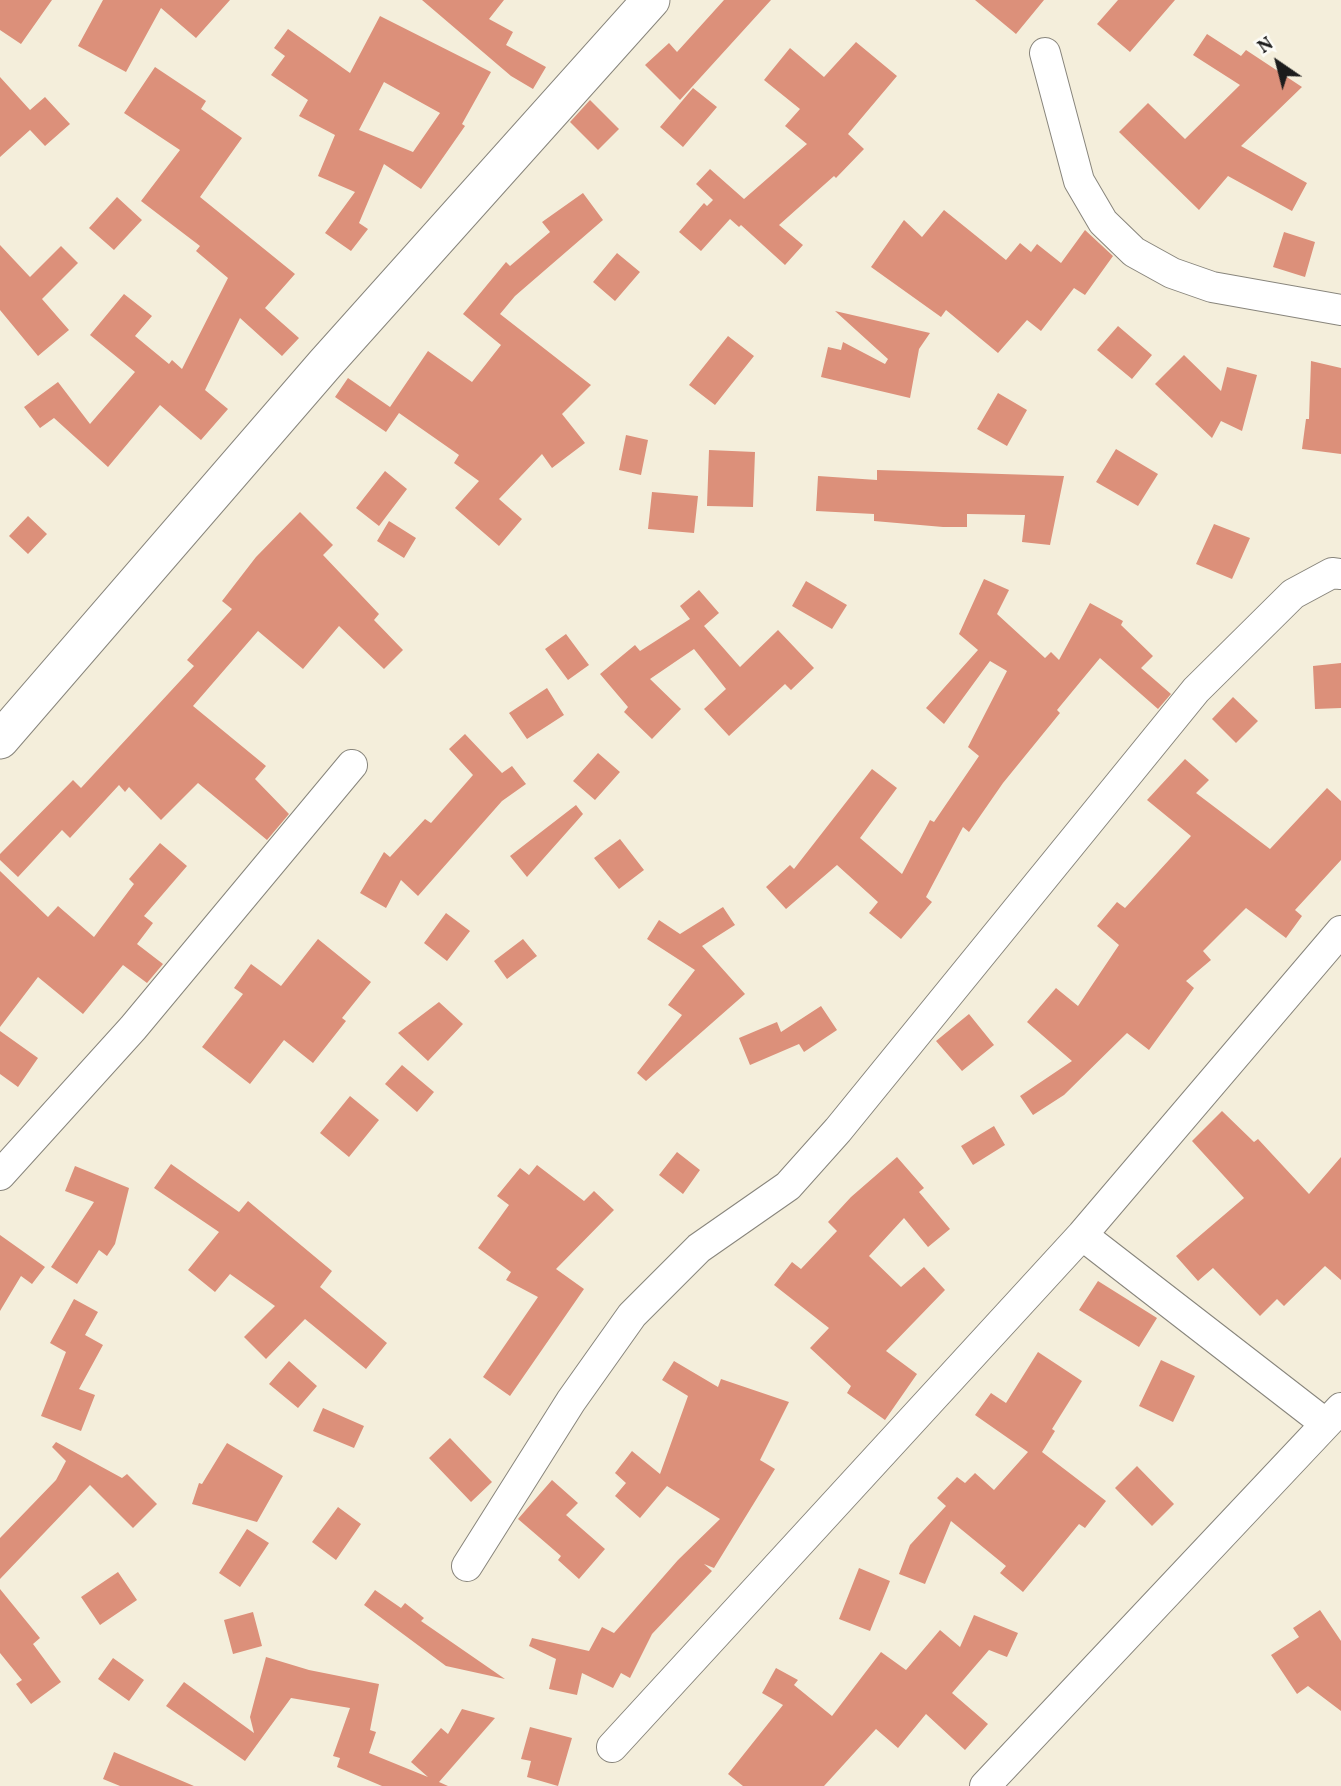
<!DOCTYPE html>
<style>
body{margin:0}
#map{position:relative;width:1341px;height:1786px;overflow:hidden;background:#f4eedb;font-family:Vollkorn,serif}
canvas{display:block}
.north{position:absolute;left:1243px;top:28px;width:70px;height:70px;-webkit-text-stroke:5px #fdfcf7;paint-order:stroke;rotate:325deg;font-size:19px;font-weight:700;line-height:28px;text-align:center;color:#1c1c1c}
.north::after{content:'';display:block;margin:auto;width:24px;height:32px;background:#1c1c1c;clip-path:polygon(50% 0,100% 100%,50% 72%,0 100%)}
</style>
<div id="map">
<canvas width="1341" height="1786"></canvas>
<div class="north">N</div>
</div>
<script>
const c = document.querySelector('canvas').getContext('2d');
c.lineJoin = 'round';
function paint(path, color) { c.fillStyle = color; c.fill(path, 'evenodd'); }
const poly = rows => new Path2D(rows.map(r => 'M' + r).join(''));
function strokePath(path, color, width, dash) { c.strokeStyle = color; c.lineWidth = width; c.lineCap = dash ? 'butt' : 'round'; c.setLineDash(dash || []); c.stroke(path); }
paint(poly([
 [0,0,52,0,21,44,0,30],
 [103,0,230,0,196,38,161,8,126,72,78,46],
 [422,0,504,0,489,19,513,32,506,45,546,67,533,89,511,76],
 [724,0,771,0,680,100,645,65,669,43,677,52],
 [975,0,1044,0,1016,34],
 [1118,0,1175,0,1130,52,1097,24],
 [380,16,491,72,462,124,465,126,421,189,384,164,359,223,368,229,351,251,325,233,355,192,318,176,335,135,299,116,308,100,271,75,285,56,274,48,288,29,350,73],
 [384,82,440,113,413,152,359,130],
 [1207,34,1241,56,1246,50,1302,87,1241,146,1307,183,1292,211,1228,176,1199,210,1119,132,1148,103,1185,139,1240,85,1193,55],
 [856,42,897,76,848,134,864,149,836,178,834,176,779,225,803,245,785,265,741,225,739,227,730,219,701,251,679,232,704,203,707,206,713,200,696,184,710,169,744,199,807,144,785,126,800,109,764,80,790,48,824,77],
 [155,67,206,101,201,109,242,138,200,197,295,274,265,308,299,338,282,356,240,318,205,390,228,409,201,440,160,405,108,467,54,418,40,428,24,407,58,382,90,424,135,372,90,335,124,294,152,316,135,336,169,364,172,360,182,369,228,278,196,251,200,246,141,201,180,150,124,113],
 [0,77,30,110,45,97,70,124,45,146,30,130,0,157],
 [693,88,717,107,683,147,660,127],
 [590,100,619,129,598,150,570,122],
 [583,193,603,220,515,296,500,314,591,385,562,414,585,443,552,468,542,454,499,499,522,519,499,546,455,508,479,481,454,463,459,455,399,413,386,432,335,397,348,378,390,407,428,351,472,382,501,345,463,314,506,262,510,266,550,232,542,222],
 [117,197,142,220,114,250,89,228],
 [944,210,1006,260,1020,243,1031,252,1037,244,1061,263,1085,230,1113,256,1085,295,1074,288,1041,331,1027,320,998,353,946,310,941,317,871,267,904,220,922,237],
 [1284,232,1315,242,1305,277,1273,267],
 [0,245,30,277,61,246,78,263,42,299,69,330,38,356,0,310],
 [617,253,640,272,615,301,593,282],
 [835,311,930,333,919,349,910,398,821,377,828,347,841,350,843,342,885,364,888,359],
 [1118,326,1152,355,1132,379,1097,350],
 [728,336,754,356,715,405,689,385],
 [1184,355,1221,391,1227,367,1257,375,1242,431,1221,421,1212,438,1155,384],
 [1311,361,1341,368,1341,454,1302,449,1306,419,1309,419],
 [998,393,1027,410,1007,446,977,429],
 [626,435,648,440,641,475,619,470],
 [1116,449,1158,474,1138,506,1096,482],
 [709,450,755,452,753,507,707,506],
 [877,470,1064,476,1050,545,1022,542,1025,515,967,514,967,527,943,527,874,521,874,514,816,511,818,476,877,480],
 [385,471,407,489,379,526,356,508],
 [652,492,698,496,694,533,648,529],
 [300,512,333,545,323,555,379,614,374,620,403,650,384,669,339,626,303,669,258,631,193,706,266,766,255,779,289,814,267,840,198,783,161,820,129,787,125,792,119,785,70,838,62,830,18,877,0,860,0,854,73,780,81,788,194,666,187,660,232,609,222,601,256,557],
 [28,516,47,534,28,554,9,536],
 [389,521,416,538,404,558,377,541],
 [1214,524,1250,538,1232,579,1196,564],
 [984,579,1009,590,997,614,1045,658,1051,652,1059,660,1090,603,1123,621,1121,625,1153,656,1141,668,1171,694,1158,709,1100,658,1057,710,1060,713,1003,783,969,832,963,827,926,897,932,902,901,939,869,913,878,902,837,865,786,909,766,887,790,865,794,869,872,769,897,788,860,838,902,874,930,820,934,822,979,756,968,747,1007,671,990,661,944,724,926,708,978,650,959,634],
 [806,581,847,605,832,629,792,606],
 [699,590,719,613,704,626,740,667,778,630,814,668,791,690,785,684,729,736,704,709,726,689,694,649,650,679,681,709,652,739,624,712,628,707,600,674,635,645,640,651,690,619,680,606],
 [566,634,589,665,568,680,545,649],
 [1341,663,1341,708,1315,709,1313,666],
 [547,688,564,715,527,739,509,713],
 [1233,697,1258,721,1236,743,1212,719],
 [465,734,502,773,512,766,526,784,502,801,418,896,401,880,386,908,360,893,384,852,390,857,425,819,431,823,473,775,449,749],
 [598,753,620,772,595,800,573,781],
 [1185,759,1209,780,1196,793,1270,849,1327,788,1341,801,1341,860,1295,910,1302,916,1286,938,1246,908,1203,951,1211,960,1186,981,1194,988,1149,1050,1127,1033,1064,1095,1033,1115,1020,1096,1072,1061,1027,1022,1056,988,1078,1006,1119,945,1097,926,1117,902,1125,908,1191,836,1147,800],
 [576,805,583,814,527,877,510,856],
 [620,839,644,870,619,889,594,858],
 [160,843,187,866,144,916,153,923,137,944,163,964,147,983,123,965,83,1014,38,977,0,1027,0,871,48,917,58,906,94,937,134,884,129,879],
 [723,907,735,925,702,946,745,994,646,1081,637,1073,682,1015,668,1005,695,970,647,939,659,920,680,934],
 [446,913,470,931,447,961,424,943],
 [318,939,371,982,342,1018,346,1021,313,1063,284,1040,250,1084,202,1047,243,994,234,988,251,964,281,986],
 [523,939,537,956,507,979,494,961],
 [439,1002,463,1024,428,1061,398,1033],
 [821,1006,837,1030,804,1052,799,1044,750,1065,739,1038,777,1022,781,1032],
 [969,1014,994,1045,962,1071,936,1041],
 [0,1031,38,1058,18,1087,0,1074],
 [402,1065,434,1092,417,1112,385,1084],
 [350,1096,379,1120,349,1157,320,1133],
 [1222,1111,1254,1142,1258,1139,1309,1194,1341,1157,1341,1280,1325,1266,1284,1306,1277,1299,1260,1316,1213,1268,1198,1281,1176,1256,1244,1198,1192,1141],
 [994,1126,1005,1145,973,1165,961,1146],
 [677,1152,700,1170,683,1194,659,1175],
 [897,1157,924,1188,919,1192,950,1229,928,1247,904,1218,869,1256,901,1287,924,1267,945,1290,886,1351,917,1374,885,1420,847,1393,851,1386,810,1348,829,1328,774,1285,792,1262,801,1269,837,1231,828,1222,851,1197],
 [171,1164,239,1212,248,1201,332,1271,320,1287,387,1343,366,1369,305,1319,266,1359,244,1337,275,1306,230,1274,215,1292,188,1270,219,1232,154,1188],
 [537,1165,584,1201,594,1191,614,1210,556,1269,584,1289,510,1396,483,1377,538,1297,506,1280,511,1272,478,1248,509,1205,497,1196,520,1168,529,1175],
 [75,1166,129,1188,115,1244,107,1256,99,1250,77,1284,51,1267,94,1202,65,1191],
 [0,1235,45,1267,32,1284,21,1276,0,1311],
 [1098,1281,1157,1318,1139,1347,1079,1310],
 [74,1299,98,1312,85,1335,103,1345,79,1389,95,1395,81,1431,41,1416,66,1352,50,1343],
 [1038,1352,1082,1381,1052,1429,1055,1431,1042,1452,1106,1501,1085,1528,1079,1524,1023,1592,1000,1573,1006,1566,951,1521,925,1584,899,1574,910,1545,946,1506,937,1498,957,1477,965,1483,975,1473,994,1490,1028,1452,975,1415,991,1393,1006,1403],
 [1161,1360,1195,1376,1173,1422,1139,1406],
 [289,1361,317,1386,298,1408,269,1384],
 [674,1361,718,1387,721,1379,789,1402,760,1460,775,1469,714,1568,704,1564,712,1571,652,1634,630,1678,621,1673,613,1688,582,1673,577,1695,549,1689,556,1659,529,1646,532,1638,589,1651,602,1627,614,1633,678,1560,720,1519,667,1486,640,1518,615,1496,626,1483,615,1473,632,1451,660,1474,688,1396,662,1380],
 [323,1408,364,1426,354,1448,313,1431],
 [450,1438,492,1482,471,1502,429,1458],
 [56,1442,122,1478,127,1474,157,1504,133,1528,90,1485,0,1579,0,1538,56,1480,66,1461,52,1447],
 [227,1443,283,1476,257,1522,192,1504,199,1483,202,1484],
 [1137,1466,1174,1504,1152,1526,1115,1488],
 [552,1480,578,1503,566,1515,605,1549,579,1579,558,1560,561,1556,518,1519],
 [338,1507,361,1524,336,1560,312,1542],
 [247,1529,269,1543,240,1587,219,1573],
 [859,1568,890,1581,870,1631,839,1619],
 [118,1572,137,1600,100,1625,81,1597],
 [0,1589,40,1638,33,1644,61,1682,31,1704,16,1684,22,1680,0,1653],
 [375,1590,401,1608,405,1603,424,1618,421,1621,505,1679,446,1666,364,1605],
 [1320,1610,1341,1641,1341,1711,1308,1686,1297,1694,1271,1655,1299,1637,1293,1628],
 [253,1612,262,1646,233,1654,224,1620],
 [974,1615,1018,1633,1007,1657,989,1650,952,1693,988,1724,965,1750,926,1714,898,1748,876,1729,824,1786,743,1786,728,1774,783,1705,762,1693,776,1668,798,1680,794,1685,832,1716,881,1652,906,1670,940,1630,960,1647],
 [266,1657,309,1670,379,1684,370,1730,376,1732,369,1753,428,1777,411,1762,441,1728,448,1734,462,1709,495,1718,439,1782,448,1786,382,1786,337,1767,340,1758,333,1756,350,1708,291,1698,245,1761,166,1706,184,1682,254,1733,250,1717],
 [113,1658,144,1680,129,1701,98,1679],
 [530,1727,572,1738,558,1786,527,1777,531,1761,521,1759],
 [114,1752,194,1786,120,1786,103,1779]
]), '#dc907a');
const minor = poly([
 [1045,53,1079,181,1103,222,1134,252,1172,273,1212,287,1341,310],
 [0,1175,133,1028,352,765],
 [1082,1235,1326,1424],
 [467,1566,571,1401,632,1315,699,1248,788,1186,838,1130,1196,690,1293,594,1332,573,1341,574],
 [612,1747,1082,1235,1341,931],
 [985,1786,1341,1408]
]);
const tertiary = poly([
 [0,740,325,364,651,0]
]);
strokePath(minor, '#88857c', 32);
strokePath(tertiary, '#88857c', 39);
strokePath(minor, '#fff', 30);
strokePath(tertiary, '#fff', 37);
</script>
